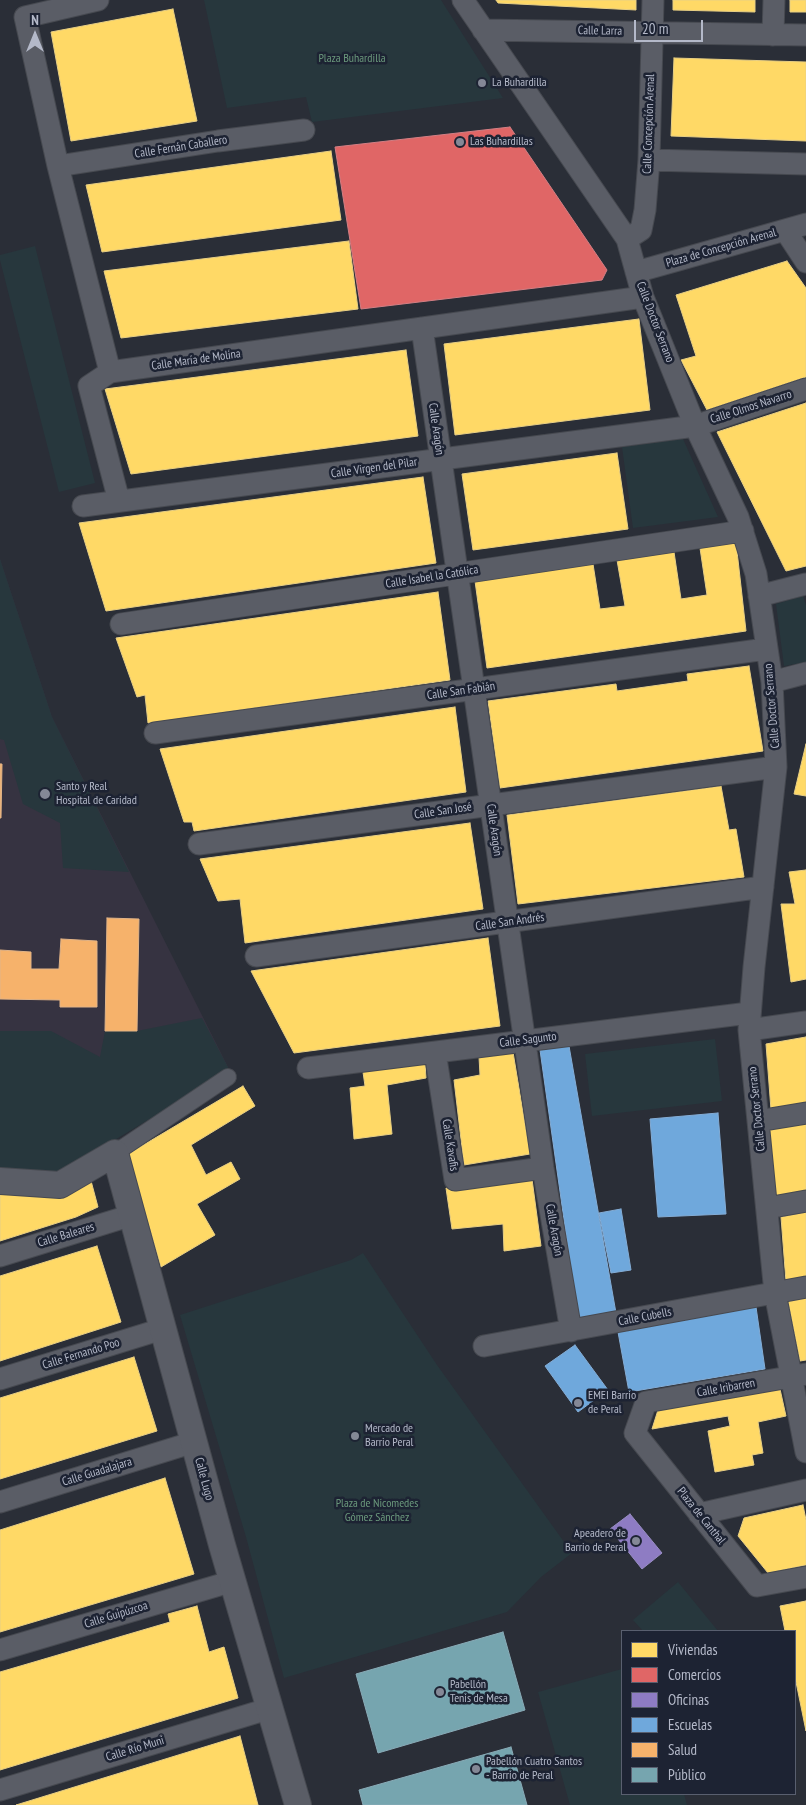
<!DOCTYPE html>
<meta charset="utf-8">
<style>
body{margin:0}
#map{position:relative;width:806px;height:1805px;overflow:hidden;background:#2a2e37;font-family:"PT Sans Narrow",sans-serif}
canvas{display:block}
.legend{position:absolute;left:621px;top:1630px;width:175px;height:165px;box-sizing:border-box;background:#1d2333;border:1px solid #595f6f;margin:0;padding:6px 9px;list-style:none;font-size:15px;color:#b4b9c9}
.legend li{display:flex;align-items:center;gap:10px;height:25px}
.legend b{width:25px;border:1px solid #595f6f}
.north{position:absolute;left:10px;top:10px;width:50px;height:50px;-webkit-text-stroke:4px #1d2333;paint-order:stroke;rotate:0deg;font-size:14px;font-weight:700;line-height:20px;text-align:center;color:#b4b9c9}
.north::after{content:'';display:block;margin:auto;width:18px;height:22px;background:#b4b9c9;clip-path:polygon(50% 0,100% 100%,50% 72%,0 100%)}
.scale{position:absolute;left:634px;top:20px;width:69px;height:22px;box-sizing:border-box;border:2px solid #b4b9c9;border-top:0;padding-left:6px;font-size:15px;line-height:18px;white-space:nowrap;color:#b4b9c9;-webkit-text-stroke:4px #1d2333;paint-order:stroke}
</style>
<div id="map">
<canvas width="806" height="1805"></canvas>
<ul class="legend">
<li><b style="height:14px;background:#ffd966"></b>Viviendas</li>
<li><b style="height:14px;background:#e06666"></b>Comercios</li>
<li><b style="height:14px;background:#8e7cc3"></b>Oficinas</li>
<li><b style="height:14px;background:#6fa8dc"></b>Escuelas</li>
<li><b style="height:14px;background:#f6b26b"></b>Salud</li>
<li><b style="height:14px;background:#76a5af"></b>Público</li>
</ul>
<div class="north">N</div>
<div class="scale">20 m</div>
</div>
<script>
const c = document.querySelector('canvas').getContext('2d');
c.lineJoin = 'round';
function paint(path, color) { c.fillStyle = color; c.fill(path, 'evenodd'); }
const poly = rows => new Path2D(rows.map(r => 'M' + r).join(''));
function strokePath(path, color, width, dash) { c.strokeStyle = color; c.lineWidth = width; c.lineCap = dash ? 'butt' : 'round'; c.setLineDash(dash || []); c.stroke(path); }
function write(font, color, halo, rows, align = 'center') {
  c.font = font + ' "PT Sans Narrow",sans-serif'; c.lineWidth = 5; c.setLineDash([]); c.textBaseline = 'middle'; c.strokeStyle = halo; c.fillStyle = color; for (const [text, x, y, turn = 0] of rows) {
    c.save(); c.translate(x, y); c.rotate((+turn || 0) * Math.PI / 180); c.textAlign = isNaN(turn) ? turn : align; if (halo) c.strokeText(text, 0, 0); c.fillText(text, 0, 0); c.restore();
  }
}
paint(poly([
 [0,559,52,717,230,1071,0,1171]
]), '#363341');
paint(poly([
 [204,0,441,0,503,98,312,122,306,97,227,108],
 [35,246,95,483,59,492,0,260,0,255],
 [683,439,718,517,633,528,622,447],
 [0,559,52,717,129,872,63,868,60,823,23,804,4,740,0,739],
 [803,596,806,605,806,662,784,666,776,604],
 [202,1018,230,1071,61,1172,0,1171,0,1031,51,1031,100,1057,105,1031,137,1031],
 [715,1039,722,1101,592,1116,585,1054],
 [363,1253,437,1365,572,1553,541,1577,507,1612,284,1678,246,1537,180,1315,351,1260],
 [678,1582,718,1631,643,1631,633,1620],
 [622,1669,622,1794,684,1794,687,1805,570,1805,538,1692]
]), '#27373d');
const homes = poly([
 [496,0,636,0,636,10,498,3,496,0],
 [673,0,755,0,755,12,673,10,673,0],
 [790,0,806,0,806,12,790,12,790,0],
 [173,9,197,121,71,141,51,32,173,9],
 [674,58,806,62,806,141,671,136,674,58],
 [331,151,341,220,102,252,86,185,331,151],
 [349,241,358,309,121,338,104,271,349,241],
 [787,261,806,288,806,377,707,410,681,360,696,356,676,295,787,261],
 [639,319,650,410,455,435,444,344,639,319],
 [406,350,418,436,131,474,105,389,406,350],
 [806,403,806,566,786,571,717,432,806,403],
 [617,453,628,529,473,550,462,474,617,453],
 [423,477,436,563,106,611,79,523,423,477],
 [736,542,746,631,487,668,475,581,593,564,600,609,625,606,617,560,674,552,681,599,707,595,700,548,736,542],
 [438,592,450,680,148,723,145,695,137,697,116,638,438,592],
 [749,666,763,751,500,788,488,701,616,684,617,691,688,681,687,674,749,666],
 [455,707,466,792,194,831,192,822,184,822,160,749,455,707],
 [806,744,806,796,794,794,806,744],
 [721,786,729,830,736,829,744,877,518,904,507,815,721,786],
 [470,823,483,909,245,943,240,899,218,901,200,859,470,823],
 [806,870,806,979,791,982,781,904,795,904,789,872,806,870],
 [488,938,500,1026,294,1053,251,971,488,938],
 [806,1037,806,1104,771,1110,766,1044,806,1037],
 [513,1052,530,1154,464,1165,454,1080,480,1075,479,1057,513,1052],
 [425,1063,426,1078,387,1085,392,1134,354,1139,350,1088,365,1086,363,1072,425,1063],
 [243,1086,255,1106,191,1145,206,1175,231,1162,240,1179,197,1204,215,1235,161,1267,128,1154,243,1086],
 [806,1123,806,1192,773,1198,767,1130,806,1123],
 [90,1177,98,1207,76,1217,0,1241,0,1193,90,1177],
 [532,1179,541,1246,504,1251,503,1224,452,1229,446,1188,532,1179],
 [806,1212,806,1278,786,1282,781,1217,806,1212],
 [97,1246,121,1322,0,1361,0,1276,97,1246],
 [806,1298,806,1360,800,1361,788,1301,806,1298],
 [134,1357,157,1431,0,1479,0,1398,134,1357],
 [780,1389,786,1416,758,1422,763,1453,752,1455,754,1465,715,1472,708,1431,730,1426,728,1416,652,1429,658,1410,780,1389],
 [165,1478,194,1574,0,1632,0,1530,165,1478],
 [803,1505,806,1520,806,1565,768,1573,738,1536,744,1518,803,1505],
 [806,1601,806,1731,795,1677,795,1631,785,1631,780,1606,806,1601],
 [197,1606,209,1652,224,1647,238,1698,0,1770,0,1672,170,1622,168,1614,197,1606],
 [240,1736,258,1805,16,1805,240,1736]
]);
paint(homes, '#ffd966');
strokePath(homes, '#e8cf84', 1);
const shops = poly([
 [510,127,607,270,602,280,361,309,335,147,510,127]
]);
paint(shops, '#e06666');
strokePath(shops, '#d37f84', 1);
const offices = poly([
 [630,1514,662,1553,642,1569,610,1529,630,1514]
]);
paint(offices, '#8e7cc3');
strokePath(offices, '#998ec5', 1);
const schools = poly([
 [569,1046,616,1313,578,1319,540,1050,569,1046],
 [718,1113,726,1214,658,1217,650,1119,718,1113],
 [621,1209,631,1270,611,1273,599,1213,621,1209],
 [756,1307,765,1369,629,1392,618,1332,756,1307],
 [575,1345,608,1390,578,1412,545,1366,575,1345]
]);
paint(schools, '#6fa8dc');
strokePath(schools, '#84add6', 1);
const health = poly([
 [0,764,2,764,1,818,0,818,0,764],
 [107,918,139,919,137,1031,105,1031,107,918],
 [61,939,97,941,97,1007,60,1007,60,1000,0,999,0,950,31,952,31,969,59,969,61,939]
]);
paint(health, '#f6b26b');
strokePath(health, '#e2b487', 1);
const public = poly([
 [503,1632,525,1710,378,1753,356,1674,503,1632],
 [511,1747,527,1805,363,1805,359,1790,511,1747]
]);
paint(public, '#76a5af');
strokePath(public, '#89abb7', 1);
const pedestrian = poly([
 [115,1153,228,1077]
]);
const minor = poly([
 [98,0,25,17,58,166,110,372,643,297],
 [463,0,627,239,643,297,695,426,738,517,756,574,772,682,776,767,754,967,749,1030,775,1293,806,1452],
 [483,30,806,35],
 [773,35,774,0],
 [649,160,806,164],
 [58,166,218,141,304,130],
 [785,230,806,262],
 [627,239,641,230,645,210,649,160,653,0],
 [636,272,806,224],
 [422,328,543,1168,571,1331],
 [110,372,89,386,119,501],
 [83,506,695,426,806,389],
 [759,596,806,584],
 [121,624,743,531],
 [772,682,806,673],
 [155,733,766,649],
 [199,844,776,767],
 [256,956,763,887],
 [749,1030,806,1022],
 [435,1052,455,1180,543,1168],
 [308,1068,749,1013],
 [758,1121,806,1113],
 [767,1208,806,1201],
 [0,1256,132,1215],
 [484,1346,806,1287],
 [806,1374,646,1402,635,1433,757,1586,806,1577],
 [0,1379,162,1329],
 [0,1502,194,1442],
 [699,1514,806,1490],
 [0,1650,233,1581],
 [0,1790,271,1708]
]);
const tertiary = poly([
 [0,1181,60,1185,115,1153,222,1545,298,1805]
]);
strokePath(pedestrian, '#464950', 18);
strokePath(minor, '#464950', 23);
strokePath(tertiary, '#464950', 28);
strokePath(pedestrian, '#5a5d66', 16);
strokePath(minor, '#5a5d66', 21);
strokePath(tertiary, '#5a5d66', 26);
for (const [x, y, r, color] of [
 [482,83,5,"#848896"],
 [460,142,5,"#848896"],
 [45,794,6,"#848896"],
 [578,1403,5,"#848896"],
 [355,1436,5,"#848896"],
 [636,1541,5,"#848896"],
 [440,1692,5,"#848896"],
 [476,1769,5,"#848896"]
]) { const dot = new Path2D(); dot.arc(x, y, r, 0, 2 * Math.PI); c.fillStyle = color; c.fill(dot); strokePath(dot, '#1d2333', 2); }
write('12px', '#b4b9c9', '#1d2333', [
 ["Calle Larra",600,31,1],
 ["Calle Concepción Arenal",649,124,-88],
 ["Calle Fernán Caballero",181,147,-9],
 ["Plaza de Concepción Arenal",721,248,-16],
 ["Calle Doctor Serrano",655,322,69],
 ["Calle María de Molina",196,360,-8],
 ["Calle Olmos Navarro",751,407,-18],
 ["Calle Aragón",436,429,82],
 ["Calle Virgen del Pilar",374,468,-8],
 ["Calle Isabel la Católica",432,577,-9],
 ["Calle San Fabián",461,691,-8],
 ["Calle Doctor Serrano",772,706,-95],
 ["Calle San José",443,811,-8],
 ["Calle Aragón",494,830,82],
 ["Calle San Andrés",510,922,-8],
 ["Calle Sagunto",528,1040,-7],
 ["Calle Doctor Serrano",757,1109,-96],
 ["Calle Kavafis",450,1145,81],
 ["Calle Aragón",554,1230,80],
 ["Calle Baleares",66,1235,-17],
 ["Calle Cubells",645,1317,-11],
 ["Calle Fernando Poo",81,1354,-17],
 ["Calle Iribarren",726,1388,-10],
 ["Calle Guadalajara",97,1472,-17],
 ["Calle Lugo",204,1479,75],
 ["Plaza de Canthal",701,1516,51],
 ["Calle Guipúzcoa",116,1615,-17],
 ["Calle Río Muni",135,1749,-17]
]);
write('12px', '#6b997c', '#1d2333', [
 ["Plaza Buhardilla",352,59],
 ["Plaza de Nicomedes",377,1504],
 ["Gómez Sánchez",377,1518]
]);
write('12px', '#b4b9c9', '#1d2333', [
 ["La Buhardilla",492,83],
 ["Las Buhardillas",470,142],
 ["Santo y Real",56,787],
 ["Hospital de Caridad",56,801],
 ["EMEI Barrio",588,1396],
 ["de Peral",588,1410],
 ["Mercado de",365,1429],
 ["Barrio Peral",365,1443],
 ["Apeadero de",626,1534,"right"],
 ["Barrio de Peral",626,1548,"right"],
 ["Pabellón",450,1685],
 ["Tenis de Mesa",450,1699],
 ["Pabellón Cuatro Santos",486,1762],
 ["- Barrio de Peral",486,1776]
], 'left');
</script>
